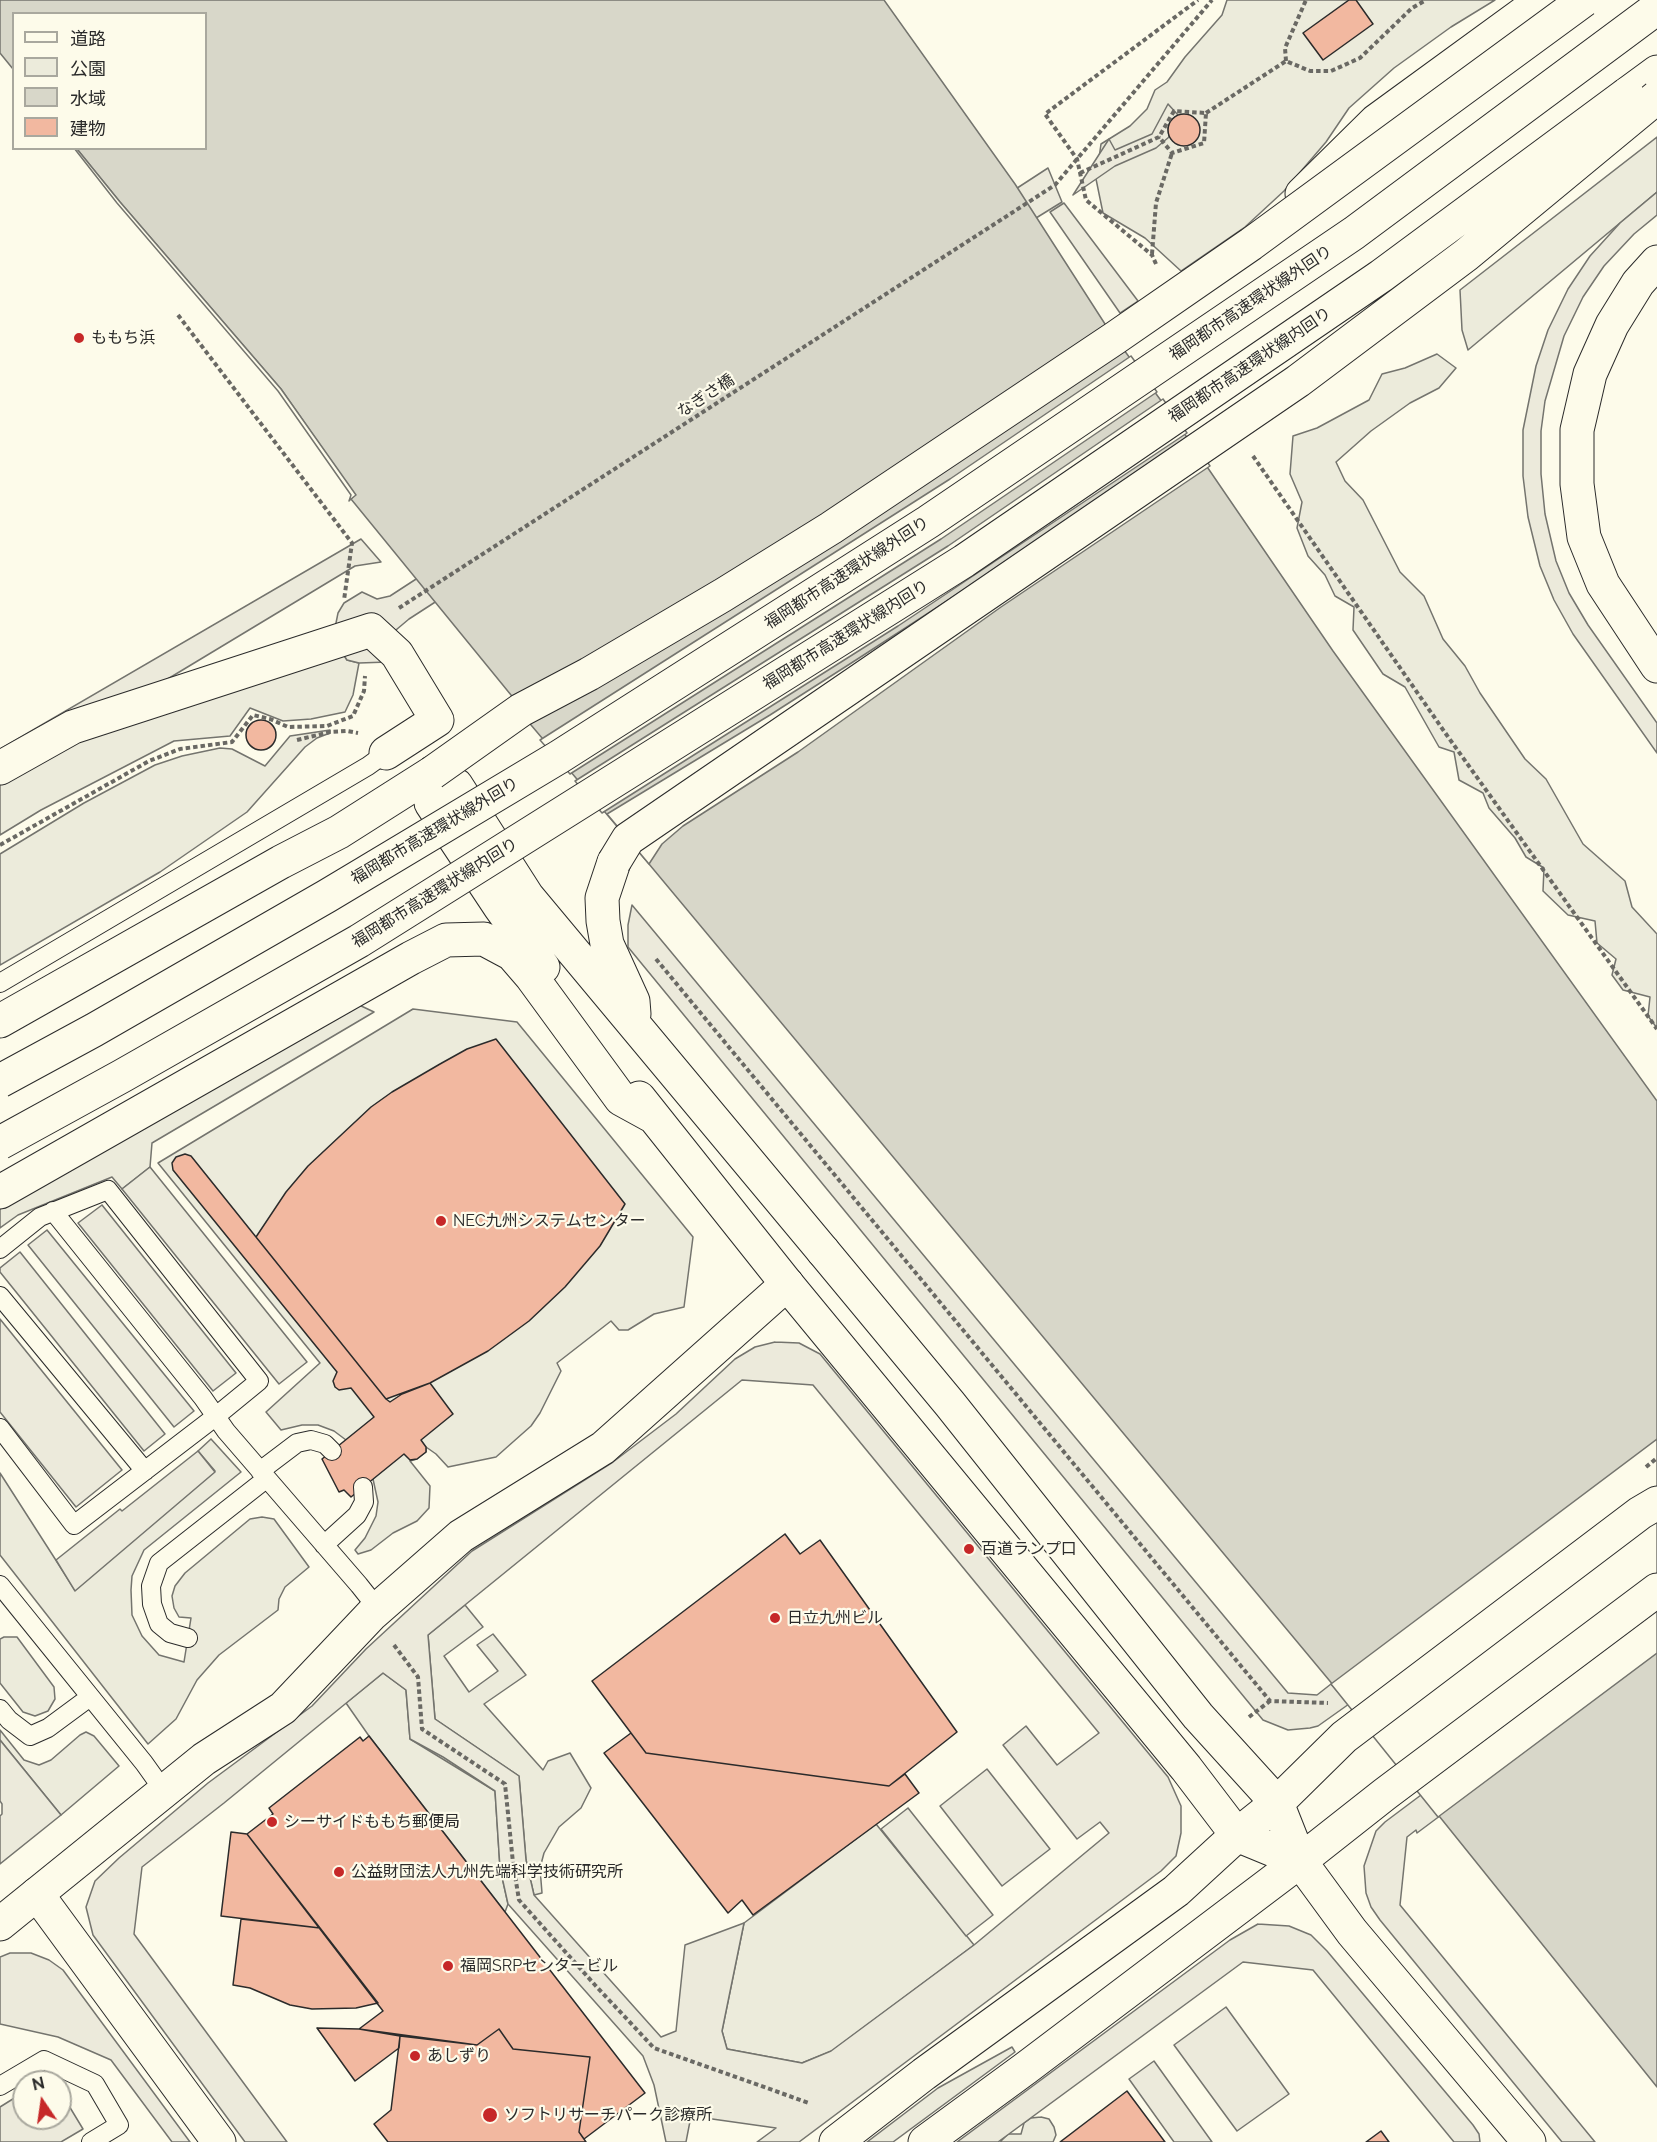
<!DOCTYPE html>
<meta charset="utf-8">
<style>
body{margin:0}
#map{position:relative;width:1657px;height:2142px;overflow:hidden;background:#fdfbea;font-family:Raleway,"Noto Sans JP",sans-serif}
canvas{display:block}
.legend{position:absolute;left:12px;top:12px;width:195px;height:138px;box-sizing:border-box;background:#fdfbea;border:2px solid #a9a89e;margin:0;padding:8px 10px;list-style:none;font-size:18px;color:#2b2b2b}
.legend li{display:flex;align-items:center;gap:12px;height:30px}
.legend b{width:30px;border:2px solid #a9a89e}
.north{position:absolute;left:12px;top:2070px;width:60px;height:60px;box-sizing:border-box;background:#fdfbea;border:2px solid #a9a89e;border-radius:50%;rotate:347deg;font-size:16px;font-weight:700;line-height:24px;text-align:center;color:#2b2b2b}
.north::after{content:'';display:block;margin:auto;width:21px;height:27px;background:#c62828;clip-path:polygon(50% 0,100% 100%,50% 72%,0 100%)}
</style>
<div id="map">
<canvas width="1657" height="2142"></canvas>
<ul class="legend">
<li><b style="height:8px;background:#fdfbea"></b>道路</li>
<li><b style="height:16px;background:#ecebdb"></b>公園</li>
<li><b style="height:16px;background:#d8d7c9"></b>水域</li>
<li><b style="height:16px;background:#f2b8a0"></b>建物</li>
</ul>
<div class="north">N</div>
</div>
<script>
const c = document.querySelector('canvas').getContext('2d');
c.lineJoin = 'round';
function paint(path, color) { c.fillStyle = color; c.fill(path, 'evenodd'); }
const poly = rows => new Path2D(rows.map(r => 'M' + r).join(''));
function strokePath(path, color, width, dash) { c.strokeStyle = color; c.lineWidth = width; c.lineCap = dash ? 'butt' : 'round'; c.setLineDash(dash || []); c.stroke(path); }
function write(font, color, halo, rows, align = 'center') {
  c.font = font + ' Raleway,"Noto Sans JP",sans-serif'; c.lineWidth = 4.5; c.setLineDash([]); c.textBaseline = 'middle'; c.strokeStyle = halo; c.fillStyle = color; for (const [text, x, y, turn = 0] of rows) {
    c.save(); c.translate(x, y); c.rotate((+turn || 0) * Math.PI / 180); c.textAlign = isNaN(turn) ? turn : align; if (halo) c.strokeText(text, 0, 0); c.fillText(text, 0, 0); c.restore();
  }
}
const green = poly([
 [1227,0,1495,0,1451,27,1394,68,1349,108,1326,142,1284,191,1245,227,1181,271,1145,238,1103,213,1096,179,1101,144,1130,126,1147,109,1155,90,1167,82,1185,57,1222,15,1227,0],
 [1657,137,1657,192,1468,350,1462,330,1460,290,1657,137],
 [1437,354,1456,368,1439,388,1410,403,1371,431,1336,462,1345,481,1363,500,1400,572,1424,596,1443,639,1465,666,1480,693,1525,759,1546,779,1583,844,1625,881,1632,907,1657,934,1657,1028,1648,1016,1650,997,1623,990,1612,975,1616,959,1597,943,1595,921,1568,915,1543,891,1544,868,1526,857,1515,838,1489,808,1483,793,1459,780,1454,752,1439,747,1405,687,1383,674,1353,630,1354,607,1335,596,1325,575,1308,556,1297,528,1302,502,1290,474,1293,436,1317,428,1369,400,1382,374,1405,368,1437,354],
 [339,647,347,660,359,663,353,695,345,712,311,719,283,721,250,708,230,736,174,741,41,810,0,835,0,783,65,743,339,647],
 [330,730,330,733,317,738,305,747,247,812,160,872,0,965,0,854,84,803,155,765,182,756,220,748,232,749,265,766,290,736,330,730],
 [357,1004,374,1012,152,1143,150,1167,122,1189,112,1177,18,1215,0,1228,0,1209,357,1004],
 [413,1009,517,1022,693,1237,684,1307,654,1314,628,1330,619,1330,611,1321,557,1363,561,1371,540,1413,531,1426,496,1457,448,1467,436,1454,426,1447,426,1452,417,1459,410,1461,430,1486,429,1508,417,1521,393,1533,371,1550,358,1554,355,1550,365,1538,376,1516,378,1502,373,1479,346,1440,334,1431,318,1425,302,1425,281,1430,266,1412,320,1363,158,1163,413,1009],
 [211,1439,241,1472,144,1550,132,1576,131,1590,132,1615,142,1636,159,1655,184,1662,191,1618,179,1617,174,1608,172,1596,175,1586,185,1573,250,1519,262,1517,274,1519,309,1567,285,1587,279,1599,278,1610,219,1655,197,1680,176,1719,148,1744,0,1555,0,1473,75,1590,215,1471,198,1451,211,1439],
 [465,1605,483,1627,444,1656,469,1692,498,1671,477,1645,493,1634,526,1675,484,1704,543,1770,548,1761,570,1753,591,1788,581,1808,559,1827,544,1853,540,1868,542,1893,534,1895,526,1860,519,1776,435,1719,428,1635,465,1605],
 [4,1637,17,1637,54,1687,55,1699,48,1711,35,1716,23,1712,0,1683,0,1639,4,1637],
 [383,1673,406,1690,410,1739,495,1791,500,1868,508,1904,505,1912,369,1736,346,1703,383,1673],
 [0,1730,24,1760,39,1765,51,1760,80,1735,86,1732,94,1736,119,1766,61,1815,0,1740,0,1730],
 [876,1824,974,1945,832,2051,802,2063,727,2049,722,2031,744,1923,876,1824],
 [1012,2047,1015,2052,893,2142,867,2142,938,2088,1012,2047],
 [1041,2117,1049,2119,1054,2127,1056,2135,1053,2142,1000,2142,1008,2134,1021,2134,1024,2123,1031,2118,1041,2117]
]);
paint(green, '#ecebdb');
strokePath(green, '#74746e', 1.5);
const parking = poly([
 [1168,104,1178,115,1171,120,1168,128,1169,137,1156,148,1115,166,1073,195,1109,139,1115,150,1152,134,1168,104],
 [1048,168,1062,202,882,313,409,619,390,635,388,662,359,663,347,660,339,648,65,743,0,783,0,749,361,539,381,562,355,566,161,683,335,628,338,613,344,603,362,592,377,599,390,596,1048,168],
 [1657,192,1657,215,1634,234,1604,266,1583,297,1564,336,1545,401,1541,431,1541,474,1545,514,1556,561,1569,593,1588,625,1657,723,1657,753,1573,634,1554,600,1540,566,1528,517,1523,476,1523,430,1536,366,1548,330,1568,289,1590,256,1620,223,1657,192],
 [1064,203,1138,301,1120,313,1050,212,1064,203],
 [632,905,1288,1693,1317,1695,1331,1684,1349,1704,1318,1726,1310,1728,1288,1730,1263,1720,628,947,628,925,632,905],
 [150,1167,307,1362,279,1384,122,1189,150,1167],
 [102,1205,236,1373,213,1391,78,1223,102,1205],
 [47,1230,194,1411,174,1427,28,1245,47,1230],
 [20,1252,165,1434,144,1451,0,1272,0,1268,20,1252],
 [0,1319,122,1470,76,1507,0,1412,0,1319],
 [775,1342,799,1343,820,1354,1168,1777,1181,1806,1181,1833,1176,1856,1161,1871,799,2142,757,2142,776,2128,691,2116,686,2142,666,2142,654,2085,643,2056,508,1904,500,1868,495,1791,443,1757,410,1739,406,1690,383,1673,224,1803,142,1867,134,1934,287,2142,245,2142,93,1935,86,1907,95,1881,119,1858,208,1783,312,1706,366,1649,472,1551,613,1462,676,1414,735,1359,755,1347,775,1342],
 [742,1380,813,1385,1099,1733,1057,1765,1026,1726,1003,1745,1077,1839,1100,1822,1109,1833,974,1945,831,2051,802,2063,727,2049,722,2031,744,1923,685,1945,676,2031,661,2037,534,1895,526,1860,519,1776,435,1719,428,1635,742,1380],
 [198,1451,215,1472,75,1591,56,1560,120,1509,122,1511,198,1451],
 [1657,1618,1657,1654,1417,1833,1416,1830,1407,1837,1400,1905,1595,2142,1562,2142,1380,1920,1371,1907,1366,1893,1364,1866,1376,1831,1385,1822,1657,1618],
 [0,1740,61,1815,0,1864,0,1816,2,1814,2,1804,0,1801,0,1740],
 [987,1769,1050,1849,1002,1886,940,1806,987,1769],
 [908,1808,993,1915,966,1936,881,1829,908,1808],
 [1258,1924,1289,1926,1311,1935,1327,1951,1473,2125,1479,2134,1480,2142,1454,2142,1313,1970,1243,1962,998,2142,957,2142,1230,1940,1258,1924],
 [10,1953,31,1953,49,1960,63,1970,190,2142,172,2142,111,2060,58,2037,0,2024,0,1957,10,1953],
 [1226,2007,1289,2094,1237,2131,1174,2045,1226,2007],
 [1154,2061,1212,2142,1174,2142,1129,2079,1154,2061],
 [60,2091,83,2129,61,2142,0,2142,0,2107,24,2092,24,2118,60,2118,60,2091]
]);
paint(parking, '#eceadb');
strokePath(parking, '#74746e', 1.5);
const water = poly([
 [0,0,884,0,1015,184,1105,324,1173,417,1333,651,1657,1101,1657,2087,1349,1704,649,864,531,725,511,695,351,499,355,495,281,389,120,202,77,149,206,148,206,14,14,14,13,69,0,53,0,0]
]);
paint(water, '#d8d7c9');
strokePath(water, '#74746e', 1.5);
const pier = poly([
 [74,148,77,149,120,202,281,389,356,495,351,499,349,501,351,495,278,391,117,203,74,148],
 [1131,356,1157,392,941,539,570,774,540,740,950,479,1131,356],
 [1163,399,1187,433,898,626,602,813,575,781,948,546,1163,399],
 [1190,436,1210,466,1001,607,798,752,683,826,662,844,649,864,607,814,770,715,856,660,984,577,1190,436],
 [1657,1439,1657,1653,1438,1817,1331,1684,1657,1439]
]);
paint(pier, '#fdfbea');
strokePath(pier, '#74746e', 1.5);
const building = poly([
 [1349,0,1356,0,1373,24,1323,60,1303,33,1349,0],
 '1168 130a16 16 0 1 1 32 0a16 16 0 1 1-32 0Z',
 '246 735a15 15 0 1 1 30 0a15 15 0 1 1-30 0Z',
 [496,1039,625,1204,600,1246,565,1287,529,1321,488,1351,430,1383,386,1399,256,1237,286,1192,308,1166,371,1107,392,1092,440,1064,467,1049,496,1039],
 [185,1154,191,1156,386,1399,390,1402,402,1394,430,1383,453,1414,421,1440,426,1447,426,1452,417,1459,410,1460,404,1454,351,1497,344,1490,339,1492,322,1459,374,1417,351,1388,339,1390,335,1387,333,1381,337,1372,173,1170,172,1163,176,1157,185,1154],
 [785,1534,800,1554,820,1540,957,1732,889,1786,646,1753,592,1681,785,1534],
 [631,1733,646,1753,889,1786,905,1774,919,1793,753,1915,742,1900,728,1913,604,1753,631,1733],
 [369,1736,645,2093,584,2139,579,2132,590,2057,513,2049,499,2029,477,2045,359,2029,383,2011,247,1834,273,1814,269,1808,360,1737,363,1741,369,1736],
 [231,1832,247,1834,320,1928,221,1916,231,1832],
 [241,1919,320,1928,378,2003,356,2008,312,2009,290,2005,250,1988,233,1985,241,1919],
 [317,2028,359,2029,400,2036,399,2048,355,2081,317,2028],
 [499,2029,513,2049,590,2057,579,2132,586,2142,388,2142,374,2124,391,2110,400,2036,477,2045,499,2029],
 [1127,2091,1165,2142,1060,2142,1127,2091],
 [1381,2131,1389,2142,1366,2142,1381,2131]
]);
paint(building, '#f2b8a0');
strokePath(building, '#2b2b2b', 1.5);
const lane = poly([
 [0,983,368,766,386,753],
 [53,1211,203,1398,226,1431,359,1585,378,1609],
 [0,1249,40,1217,108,1190,259,1381,215,1417,74,1525,0,1428],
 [0,1296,145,1471],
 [260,1471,297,1443,311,1440,325,1444,332,1451],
 [324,1545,357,1515,364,1502,363,1487],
 [0,1585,144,1763,164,1791],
 [188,1638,170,1633,159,1624,152,1604,151,1586,159,1563,266,1479],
 [0,1709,9,1720,30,1736,48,1728,90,1697],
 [0,2086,44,2060,95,2084,119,2125,91,2142]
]);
const street = poly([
 [0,768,73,727,371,630,397,654,437,720,386,753],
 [37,1894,204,1759,283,1708,372,1614,461,1536,603,1448,787,1284]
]);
const secondary = poly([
 [1657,262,1638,283,1612,325,1590,374,1577,430,1577,484,1584,537,1603,584,1657,666],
 [823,1251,950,1404,1198,1716,1277,1803,1300,1861,1352,1932,1529,2142],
 [787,1284,1186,1768,1237,1835,1300,1861],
 [0,1924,37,1894,219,2142],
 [836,2142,924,2074,1176,1891,1237,1835,1277,1803,1344,1737,1640,1513,1657,1503],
 [925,2142,1026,2068,1300,1861,1385,1794,1657,1590]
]);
const highway = poly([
 [1627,94,1657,72],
 [1302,194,1376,121,1542,0],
 [432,773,431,803,500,907,543,967],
 [432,773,456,785,527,896,823,1251],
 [614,862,602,898,603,921,607,944,633,1001,634,1014],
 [0,1021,281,862,339,832,432,773],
 [639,1098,787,1284],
 [0,1192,411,958,446,940,484,939,512,954,531,976,621,1099,652,1116]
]);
strokePath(lane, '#2b2b2b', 20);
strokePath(street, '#2b2b2b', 35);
strokePath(secondary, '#2b2b2b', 35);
strokePath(highway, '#2b2b2b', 35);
strokePath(poly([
 [1286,61,1285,48,1306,0],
 [1206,113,1286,61,1310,71,1331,71,1360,58,1412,8,1426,0],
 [1080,173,1159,137,1174,111,1206,113,1204,143,1172,153,1159,137],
 [1152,254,1156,203,1172,153],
 [1156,264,1152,255,1086,200,1077,159,1045,114,1198,0],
 [178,315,352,543,344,600],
 [1253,456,1446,734,1657,1029],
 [399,608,1055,185,1212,0],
 [297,740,330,732,347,731,358,733],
 [0,845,149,761,180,749,232,742,253,715,270,719,288,727,327,726,353,716,364,691,365,676],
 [656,959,1270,1701,1328,1703],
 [1646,1467,1657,1458],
 [394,1645,418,1677,422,1729,505,1784,513,1863,519,1900,595,1985,654,2048,809,2103],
 [1249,1717,1270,1701]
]), '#6a6964', 4, [4.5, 3]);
strokePath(lane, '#fdfbea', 18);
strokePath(street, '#fdfbea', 33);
strokePath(secondary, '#fdfbea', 33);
strokePath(highway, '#fdfbea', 33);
const highwayBridge = poly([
 [432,773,521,710,589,674,723,595,831,528,1115,338,1251,244,1584,0],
 [614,862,628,839,1298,381,1466,255,1657,97],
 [0,1081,94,1030,327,896,559,757,928,522,1354,233,1657,8],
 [0,1143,122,1076,359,941,964,561,1381,276,1627,94]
]);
strokePath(highwayBridge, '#2b2b2b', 35, []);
strokePath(highwayBridge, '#fdfbea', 33);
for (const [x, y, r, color] of [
 [79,338,6,"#c62828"],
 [441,1221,6,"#c62828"],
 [969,1549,6,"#c62828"],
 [775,1618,6,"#c62828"],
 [272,1822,6,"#c62828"],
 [339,1872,6,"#c62828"],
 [448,1966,6,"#c62828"],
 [415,2056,6,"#c62828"],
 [490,2115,8,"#c62828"]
]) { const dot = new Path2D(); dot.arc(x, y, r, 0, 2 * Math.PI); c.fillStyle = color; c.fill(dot); strokePath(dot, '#fdfbea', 2); }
write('16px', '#2b2b2b', '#fdfbea', [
 ["福岡都市高速環状線外回り",1251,303,-34],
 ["福岡都市高速環状線内回り",1250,365,-34],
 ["なぎさ橋",706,396,-33],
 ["福岡都市高速環状線外回り",847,573,-33],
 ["福岡都市高速環状線内回り",846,635,-32],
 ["福岡都市高速環状線外回り",435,831,-31],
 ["福岡都市高速環状線内回り",435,893,-32]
]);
write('16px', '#2b2b2b', '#fdfbea', [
 ["ももち浜",91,338],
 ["NEC九州システムセンター",453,1221],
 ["百道ランプ口",981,1549],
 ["日立九州ビル",787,1618],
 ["シーサイドももち郵便局",284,1822],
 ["公益財団法人九州先端科学技術研究所",351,1872],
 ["福岡SRPセンタービル",460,1966],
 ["あしずり",427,2056],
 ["ソフトリサーチパーク診療所",504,2115]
], 'left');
</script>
